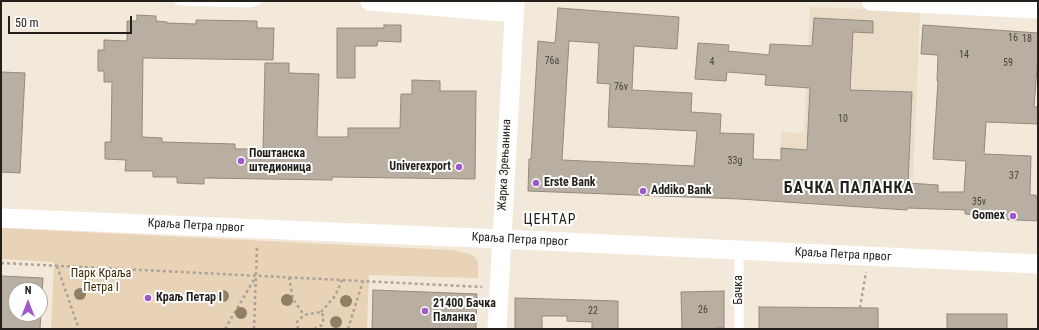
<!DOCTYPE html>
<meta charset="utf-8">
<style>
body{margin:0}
#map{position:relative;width:1039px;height:330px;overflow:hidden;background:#f3e9db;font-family:"Roboto Condensed",sans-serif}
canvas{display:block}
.frame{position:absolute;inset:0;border:2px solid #24211c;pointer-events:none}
.north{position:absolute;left:8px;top:282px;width:40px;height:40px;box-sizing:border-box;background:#fff;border:1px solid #a7a6a4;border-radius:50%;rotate:0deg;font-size:11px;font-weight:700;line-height:16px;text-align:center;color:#24211c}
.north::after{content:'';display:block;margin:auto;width:14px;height:18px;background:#9e58cc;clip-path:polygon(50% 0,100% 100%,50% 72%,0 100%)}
.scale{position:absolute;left:8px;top:16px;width:124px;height:18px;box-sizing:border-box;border:2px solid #24211c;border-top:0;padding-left:5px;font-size:12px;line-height:14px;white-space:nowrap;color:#24211c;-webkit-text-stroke:3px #fff;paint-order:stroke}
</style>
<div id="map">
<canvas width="1039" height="330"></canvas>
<div class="frame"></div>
<div class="north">N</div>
<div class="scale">50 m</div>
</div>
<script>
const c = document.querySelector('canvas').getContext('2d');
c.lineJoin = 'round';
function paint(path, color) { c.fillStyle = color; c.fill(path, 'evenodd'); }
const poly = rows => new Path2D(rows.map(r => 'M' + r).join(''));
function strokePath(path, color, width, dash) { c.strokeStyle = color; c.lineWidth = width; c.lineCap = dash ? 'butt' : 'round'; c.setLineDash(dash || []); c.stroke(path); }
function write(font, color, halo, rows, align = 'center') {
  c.font = font + ' "Roboto Condensed",sans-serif'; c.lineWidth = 4; c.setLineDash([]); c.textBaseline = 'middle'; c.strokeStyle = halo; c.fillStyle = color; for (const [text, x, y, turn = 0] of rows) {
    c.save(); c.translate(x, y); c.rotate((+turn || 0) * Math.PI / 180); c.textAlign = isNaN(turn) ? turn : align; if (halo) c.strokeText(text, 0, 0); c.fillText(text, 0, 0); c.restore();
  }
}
paint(poly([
 [810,7,920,11,912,205,778,199,781,132,804,133]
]), '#ecddc9');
paint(poly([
 [1,228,452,250,466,253,474,256,478,262,478,278,369,275,367,329,51,329,54,262,1,259]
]), '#e9d3b7');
const building = poly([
 [558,8,679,17,677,49,634,46,632,90,692,93,691,112,721,114,720,133,754,134,753,159,781,160,781,148,807,150,810,88,765,85,766,75,727,72,726,81,695,79,698,43,729,45,728,51,769,55,770,44,812,46,814,18,873,21,873,33,853,32,850,90,912,92,908,183,938,185,938,192,964,192,966,161,933,159,938,81,937,81,938,55,921,54,923,25,1038,33,1038,56,1034,107,1038,107,1038,124,986,122,984,154,1031,156,1030,195,1036,195,1036,198,1038,198,1038,221,996,219,996,216,965,214,965,210,907,208,907,210,740,199,528,191,529,159,531,159,538,41,555,43,558,8],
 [569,41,599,43,597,83,610,84,608,127,697,131,694,166,562,160,569,41],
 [137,15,156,16,156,21,167,22,167,23,196,24,196,20,257,21,257,28,274,28,273,60,143,58,142,137,162,138,162,142,235,144,235,149,263,149,265,63,289,63,289,73,319,74,317,137,348,137,348,128,400,128,401,94,412,94,412,80,440,81,440,91,476,91,475,179,332,177,332,180,204,178,204,184,177,183,177,177,153,177,153,171,125,171,126,160,105,159,105,142,111,142,112,82,104,82,104,71,98,71,98,50,104,50,104,40,127,41,127,21,137,21,137,15],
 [384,25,401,25,401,42,378,41,377,46,355,46,355,78,337,78,337,28,384,28,384,25],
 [1,72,25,73,20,173,1,172,1,72],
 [1,276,43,278,40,329,1,329,1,276],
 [16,290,40,290,40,314,16,314,16,290],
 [373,290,477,294,476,329,372,329,373,290],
 [724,291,724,328,716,328,716,329,682,329,681,292,724,291],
 [515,298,618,301,618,329,592,329,592,322,567,321,567,316,542,316,542,329,515,329,515,298],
 [759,307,878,308,878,329,759,329,759,307],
 [947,314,1007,314,1007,329,947,329,947,314]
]);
paint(building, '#b8aea1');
strokePath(building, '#93897c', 1);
strokePath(poly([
 [1,263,482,287],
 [57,266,79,329],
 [289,277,293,299,304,315],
 [860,308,866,272],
 [321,312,335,296,342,280],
 [225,329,255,278],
 [254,329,257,246],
 [298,329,297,322,304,315,321,312,324,317,322,325,314,329],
 [348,329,363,281]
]), '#aaa398', 2.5, [3, 3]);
strokePath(poly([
 [179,1,250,3,257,1],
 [739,329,739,250]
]), '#fff', 9);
strokePath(poly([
 [370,1,514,13],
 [871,1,1038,9],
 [1,218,501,239,1038,264],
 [497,329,515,1]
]), '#fff', 19);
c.fillStyle = '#907f63';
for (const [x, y] of [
 [80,294],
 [223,296],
 [287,300],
 [346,301],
 [241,313],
 [336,322]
]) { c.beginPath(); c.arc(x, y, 6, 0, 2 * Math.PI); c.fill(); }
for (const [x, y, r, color] of [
 [241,161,4,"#9e58cc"],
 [459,167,4,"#9e58cc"],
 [536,183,4,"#9e58cc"],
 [643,191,4,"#9e58cc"],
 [1013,216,4,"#9e58cc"],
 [148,298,4,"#9e58cc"],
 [425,311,4,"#9e58cc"]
]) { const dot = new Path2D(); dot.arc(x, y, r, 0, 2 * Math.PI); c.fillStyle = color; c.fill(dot); strokePath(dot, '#fff', 1.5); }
write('10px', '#49443d', null, [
 ["16",1013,38],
 ["18",1027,39],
 ["14",964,55],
 ["76a",552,61],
 ["4",712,62],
 ["59",1008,63],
 ["76v",621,87],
 ["10",843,119],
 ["33g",735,161],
 ["37",1014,176],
 ["35v",979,202],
 ["26",703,310],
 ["22",593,311]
]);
write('bold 12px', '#24211c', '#fff', [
 ["Поштанска",249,154],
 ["штедионица",249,168],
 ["Univerexport",451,167,"right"],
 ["Erste Bank",544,183],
 ["Addiko Bank",651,191],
 ["Gomex",1005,216,"right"],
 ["Краљ Петар I",156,298],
 ["21400 Бачка",433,304],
 ["Паланка",433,318]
], 'left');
write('12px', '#24211c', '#fff', [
 ["Жарка Зрењанина",505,165,-87],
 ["Краља Петра првог",196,226,3],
 ["Краља Петра првог",520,240,3],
 ["Краља Петра првог",843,255,3],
 ["Бачка",739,290,-90]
]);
write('12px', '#3f2801', '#fff', [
 ["Парк Краља",101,274],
 ["Петра I",101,288]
]);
c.letterSpacing = '1px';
write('14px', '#24211c', '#fff', [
 ["ЦЕНТАР",550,220]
]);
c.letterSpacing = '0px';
c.letterSpacing = '1px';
write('bold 16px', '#24211c', '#fff', [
 ["БАЧКА ПАЛАНКА",849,189]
]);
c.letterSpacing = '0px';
</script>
